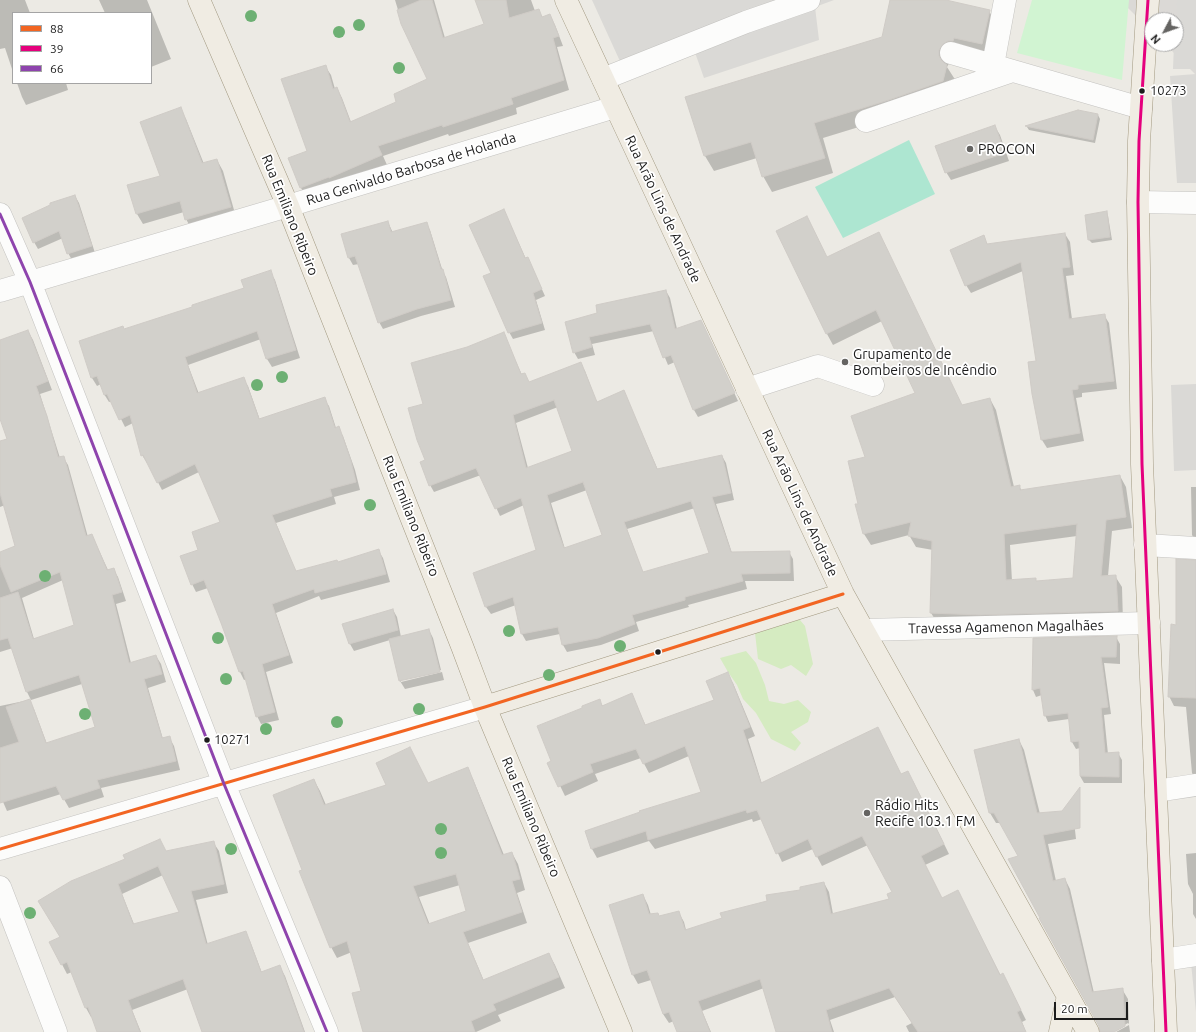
<!DOCTYPE html>
<meta charset="utf-8">
<style>
body{margin:0}
#map{position:relative;width:1196px;height:1032px;overflow:hidden;background:#eceae4;font-family:Ubuntu,sans-serif}
canvas{display:block}
.legend{position:absolute;left:12px;top:12px;width:140px;height:72px;box-sizing:border-box;background:#fff;border:1px solid #a4a4a4;margin:0;padding:5px 7px;list-style:none;font-size:12px;color:#1c1c1c}
.legend li{display:flex;align-items:center;gap:8px;height:20px}
.legend b{width:20px;border:1px solid #a4a4a4}
.north{position:absolute;left:1144px;top:12px;width:40px;height:40px;box-sizing:border-box;background:#fff;border:1px solid #a4a4a4;border-radius:50%;rotate:229deg;font-size:11px;font-weight:700;line-height:16px;text-align:center;color:#1c1c1c}
.north::after{content:'';display:block;margin:auto;width:14px;height:18px;background:#656462;clip-path:polygon(50% 0,100% 100%,50% 72%,0 100%)}
.scale{position:absolute;left:1054px;top:1002px;width:74px;height:18px;box-sizing:border-box;border:2px solid #1c1c1c;border-top:0;padding-left:5px;font-size:12px;line-height:14px;white-space:nowrap;color:#1c1c1c;-webkit-text-stroke:3px #fff;paint-order:stroke}
</style>
<div id="map">
<canvas width="1196" height="1032"></canvas>
<ul class="legend">
<li><b style="height:5px;background:#f26522"></b>88</li>
<li><b style="height:5px;background:#e5007d"></b>39</li>
<li><b style="height:5px;background:#8e44ad"></b>66</li>
</ul>
<div class="north">N</div>
<div class="scale">20 m</div>
</div>
<script>
const c = document.querySelector('canvas').getContext('2d');
c.lineJoin = 'round';
function paint(path, color) { c.fillStyle = color; c.fill(path, 'evenodd'); }
const poly = rows => new Path2D(rows.map(r => 'M' + r).join(''));
function strokePath(path, color, width, dash) { c.strokeStyle = color; c.lineWidth = width; c.lineCap = dash ? 'butt' : 'round'; c.setLineDash(dash || []); c.stroke(path); }
function write(font, color, halo, rows, align = 'center') {
  c.font = font + ' Ubuntu,sans-serif'; c.lineWidth = 3.5; c.setLineDash([]); c.textBaseline = 'middle'; c.strokeStyle = halo; c.fillStyle = color; for (const [text, x, y, turn = 0] of rows) {
    c.save(); c.translate(x, y); c.rotate((+turn || 0) * Math.PI / 180); c.textAlign = isNaN(turn) ? turn : align; if (halo) c.strokeText(text, 0, 0); c.fillText(text, 0, 0); c.restore();
  }
}
paint(poly([
 [1120,0,1196,0,1196,75,1165,44,1176,44,1176,20,1152,20,1152,32]
]), '#dbd9d6');
paint(poly([
 [795,614,805,626,813,664,806,676,791,665,781,669,758,659,755,633],
 [746,651,756,663,765,685,769,701,784,704,798,700,811,712,808,722,791,732,801,743,795,751,771,739,756,713,743,699,737,685,728,672,720,658]
]), '#d5ebc1');
paint(poly([
 [1032,0,1129,0,1122,80,1017,53]
]), '#d1f4d2');
paint(poly([
 [909,140,935,194,843,238,815,187]
]), '#ade6d1');
paint(poly([
 [592,0,834,0,815,7,819,40,704,78,692,44,624,70],
 [1177,0,1196,0,1196,69,1173,69,1174,44,1176,44],
 [1196,74,1196,183,1177,183,1170,76],
 [1196,384,1196,470,1174,471,1171,385],
 [1191,963,1196,963,1196,1012]
]), '#dad9d6');
paint(poly([
 [0,0,25,0,30,13,13,13,13,72,5,48,0,49],
 [99,0,147,0,171,59,151,67,151,13,105,13],
 [395,0,434,0,445,38,486,25,476,0,531,0,535,11,538,10,543,18,550,15,555,25,563,46,557,47,569,90,516,108,517,114,449,136,448,134,383,156,387,165,306,197,301,188,325,66,331,75,335,89,337,88,342,98,351,122,398,102,428,80,402,23],
 [891,0,942,0,989,11,998,27,990,60,951,60,947,67,956,81,898,115,823,138,833,173,772,192,763,176,757,158,714,171,705,156,883,38],
 [17,83,66,83,68,90,26,105,22,97],
 [180,108,186,119,204,164,217,160,223,171,236,217,192,230,186,219,184,212,143,224,137,214,162,176],
 [1078,111,1098,115,1100,119,1095,143,1029,130,1027,127],
 [995,127,1000,135,1009,161,951,180,946,172],
 [75,196,79,203,95,253,72,260,68,253,63,238,38,249,34,242],
 [1106,212,1108,216,1112,240,1092,243,1089,240],
 [507,217,526,259,531,265,545,296,536,300,545,330,513,339,509,332,492,274],
 [807,218,827,258,878,234,962,406,990,399,996,410,1014,487,1019,486,1022,491,1120,476,1126,487,1132,528,1112,531,1108,576,1115,576,1122,587,1123,622,938,624,931,613,933,550,916,547,909,535,871,545,864,534,857,505,859,504,867,457,917,393,882,321,833,345,827,334],
 [1077,536,1074,579,1037,582,1035,579,1012,581,1010,545],
 [388,222,393,233,426,223,430,230,443,272,446,277,455,307,421,316,383,329,379,322,359,264,353,265,349,258,342,235],
 [1065,234,1070,242,1074,275,1066,276,1072,319,1104,315,1109,323,1117,389,1082,393,1082,397,1076,398,1084,441,1047,448,1042,440,1037,362,1023,271,971,293,966,285,983,237,988,245],
 [270,272,275,280,300,358,272,367,267,359,261,339,188,365,199,394,243,379,248,386,260,420,324,399,329,406,336,428,338,428,343,436,355,470,360,490,334,497,336,504,276,523,296,572,338,563,378,550,383,558,390,582,321,600,319,596,276,613,293,663,266,672,279,720,261,724,257,716,247,679,244,680,240,672,208,588,196,592,192,584,199,550,221,523,199,472,162,490,148,463,147,463,142,455,133,423,125,427,112,401,109,402,104,394,101,384,97,386,92,378,125,330,193,308,245,288],
 [666,291,670,298,677,329,701,321,738,401,698,417,694,410,675,362,668,365,654,331,592,344,595,355,578,359,574,352,599,314],
 [28,331,33,340,52,390,40,394,60,458,63,457,68,465,88,537,92,535,108,570,113,569,118,577,126,601,116,604,131,663,156,656,161,664,166,682,148,688,163,739,169,737,174,746,180,770,101,788,104,797,69,808,61,794,7,811,0,795,0,706,29,700,34,709,47,744,97,728,82,684,31,700,27,692,13,648,0,652,0,553,16,546,5,505,0,507,0,442,8,440,0,416,0,341],
 [63,580,76,626,34,639,22,598],
 [503,333,522,375,529,383,580,363,585,371,597,403,624,392,658,470,722,456,726,463,734,500,716,504,732,553,789,552,793,559,794,581,745,581,747,589,688,605,689,607,636,622,639,631,601,645,567,652,563,645,560,634,526,641,522,634,516,605,491,614,486,607,474,574,537,551,524,505,500,516,481,475,434,492,430,485,426,461,424,405,467,348],
 [558,407,573,451,528,468,516,423],
 [587,490,603,535,565,549,551,503],
 [695,508,710,554,643,573,627,529],
 [1191,487,1196,487,1196,542,1192,535],
 [1196,561,1196,780,1192,773,1186,707,1174,706,1169,696,1177,626],
 [393,610,397,617,401,637,429,630,433,638,441,670,401,680,401,682,442,672,444,680,405,689,400,681,390,640,354,651,350,644,344,625],
 [1116,637,1120,644,1120,664,1104,663,1111,714,1104,715,1108,754,1118,753,1122,760,1122,783,1084,783,1080,776,1080,748,1076,749,1072,742,1069,719,1048,722,1045,715,1042,695,1036,697,1033,690,1034,639],
 [727,674,733,683,755,736,748,739,762,784,901,775,913,781,949,854,925,865,942,899,958,891,1001,976,1008,984,1026,1020,1022,1022,1026,1032,909,1032,906,1026,912,1023,895,997,830,1020,834,1032,777,1032,764,988,702,1011,711,1032,678,1032,674,1021,669,1023,663,1014,651,980,638,984,633,975,643,895,648,905,651,915,659,917,679,913,684,922,686,930,723,919,824,883,829,892,833,914,890,899,894,892,868,845,822,866,813,849,782,862,762,819,753,822,752,819,655,849,649,841,597,858,592,849,586,831,702,793,689,756,649,773,641,758,595,774,598,781,565,796,549,763,553,762,599,701,603,706,631,694,646,726,715,701],
 [1019,740,1024,750,1040,814,1074,821,1076,839,1048,844,1056,881,1065,879,1070,889,1094,993,1122,989,1128,999,1129,1024,1128,1023,1112,1032,1101,1032,1100,1026,1042,919,1020,857,1000,823,996,823,990,813],
 [410,748,428,784,467,769,473,779,504,855,512,853,518,864,525,890,517,893,527,923,468,943,484,981,549,954,555,965,565,988,498,1015,501,1021,476,1032,364,1032,362,992,352,952,337,958,331,947,303,870,314,780,320,791,326,805,387,785],
 [460,885,467,911,430,925,419,897],
 [213,842,219,851,228,893,196,900,208,945,245,932,250,941,262,973,280,967,285,976,305,1032,203,1032,188,989,132,1010,141,1032,98,1032,92,1017,91,1017,86,1008,72,972,67,974,51,943,61,938,45,911,166,852],
 [163,875,180,912,134,924,122,894],
 [1196,853,1196,919,1193,914,1193,894,1188,884,1186,854],
 [1129,1025,1130,1032,1116,1032]
]), '#0003');
const building = poly([
 [421,0,432,0,443,38,484,24,475,0,506,0,509,18,539,9,542,17,550,14,559,36,553,38,564,80,511,98,513,104,443,127,442,125,378,146,382,155,329,178,329,177,300,188,288,158,307,151,281,79,326,65,333,89,337,87,350,122,396,102,394,94,427,79,401,24,397,10,421,0],
 [890,0,946,0,990,10,982,44,954,38,953,41,948,41,943,44,939,50,939,56,942,61,947,65,943,81,889,100,814,123,825,158,762,177,751,142,704,156,685,97,882,37,890,0],
 [181,107,202,163,217,159,231,207,185,220,180,201,136,214,127,185,160,176,140,122,181,107],
 [1078,110,1098,114,1093,140,1025,126,1078,110],
 [995,125,1005,153,945,173,935,146,995,125],
 [75,195,92,246,67,254,59,231,33,243,22,218,50,205,50,203,75,195],
 [504,209,525,258,528,257,542,289,533,293,542,323,508,333,483,276,491,273,469,225,504,209],
 [1107,211,1110,237,1088,240,1085,215,1107,211],
 [807,216,827,257,879,232,962,405,990,398,1011,487,1020,485,1020,490,1120,475,1126,517,1106,520,1101,576,1116,575,1118,611,980,615,930,613,932,541,908,536,911,522,863,534,855,504,858,504,848,461,865,457,851,416,915,393,876,310,826,334,776,231,807,216],
 [1077,524,1073,578,1036,581,1036,578,1006,580,1004,534,1077,524],
 [388,221,391,232,427,222,441,269,443,269,451,300,417,309,378,323,355,256,348,258,341,234,388,221],
 [1065,233,1070,267,1062,268,1069,319,1105,314,1114,381,1078,385,1078,389,1072,390,1080,433,1041,440,1032,394,1028,362,1036,361,1021,262,965,286,950,250,984,235,987,244,1065,233],
 [271,270,296,350,266,359,257,331,185,357,197,393,244,377,259,419,325,397,335,428,339,426,351,461,356,482,330,489,332,496,272,515,296,571,337,560,338,562,379,549,386,574,315,593,314,589,272,604,289,655,262,664,275,712,256,717,243,671,239,672,221,623,204,580,191,585,180,556,198,550,192,532,220,522,195,464,157,483,143,455,141,456,130,415,119,420,107,394,104,395,97,376,91,378,79,341,123,326,124,329,192,307,192,305,244,288,241,280,271,270],
 [666,290,675,329,701,320,735,393,693,410,671,355,663,358,650,324,589,337,592,347,573,353,565,322,597,313,596,305,666,290],
 [28,330,48,381,36,386,47,416,58,457,64,456,86,536,92,534,107,570,114,568,122,592,112,595,129,663,156,655,162,674,144,679,162,738,170,736,176,761,97,780,100,788,63,800,56,786,0,803,0,748,19,742,6,707,30,699,46,743,95,727,79,675,26,692,8,638,0,640,0,598,18,592,33,639,74,625,60,572,11,592,0,565,0,552,15,546,0,493,0,441,7,439,0,419,0,340,28,330],
 [504,332,521,374,525,373,529,382,581,362,597,402,624,390,657,469,722,455,731,493,712,497,731,552,790,551,790,573,741,574,743,581,685,597,685,600,632,615,635,624,598,638,562,645,558,627,521,634,513,597,485,607,473,573,536,550,521,498,495,509,476,468,429,486,420,462,425,460,417,440,408,408,423,404,411,363,467,347,504,332],
 [554,400,572,451,526,468,513,415,554,400],
 [583,482,602,535,564,548,557,529,547,495,583,482],
 [691,501,709,553,643,572,624,522,691,501],
 [1176,559,1196,560,1196,698,1168,697,1171,624,1176,625,1176,559],
 [393,609,398,630,349,644,342,624,393,609],
 [429,629,440,672,399,681,389,639,429,629],
 [1117,636,1116,657,1101,657,1108,707,1101,708,1105,753,1119,752,1119,777,1080,776,1079,741,1071,742,1068,713,1044,716,1040,688,1032,690,1033,638,1117,636],
 [728,672,750,727,743,730,761,783,878,727,901,774,908,771,944,844,921,856,942,898,958,890,1000,975,1003,973,1021,1010,1017,1012,1026,1032,918,1032,889,988,826,1010,832,1032,776,1032,760,979,698,1001,710,1032,677,1032,669,1012,663,1014,647,970,632,975,609,905,643,894,649,914,658,913,659,916,679,911,685,930,722,918,720,913,767,901,766,895,800,890,800,887,824,882,831,914,889,899,887,894,892,892,862,836,816,857,808,839,776,854,757,810,747,813,746,810,648,840,646,831,591,849,585,831,640,812,639,811,701,792,685,746,643,764,636,749,590,764,593,772,558,787,547,763,551,761,537,726,582,708,582,706,600,699,602,706,632,693,645,725,714,700,706,681,728,672],
 [1019,739,1037,813,1062,811,1080,787,1080,828,1043,835,1053,881,1065,878,1092,992,1123,988,1125,1026,1114,1032,1100,1032,1099,1026,1039,918,1040,918,1008,859,1018,856,994,813,989,813,974,750,1019,739],
 [410,747,428,783,468,767,502,855,512,852,520,879,512,881,522,912,463,932,483,980,549,953,559,977,493,1004,496,1010,471,1021,475,1032,363,1032,352,993,361,991,347,941,330,948,299,871,302,870,273,795,314,779,324,805,386,785,376,763,410,747],
 [456,874,466,911,428,924,413,886,456,874],
 [160,839,166,851,214,841,224,884,191,891,206,944,246,931,261,972,280,965,304,1032,202,1032,183,979,128,1000,140,1032,97,1032,88,1007,85,1008,67,962,61,965,49,942,60,937,38,901,71,881,125,859,123,855,160,839],
 [158,866,179,912,133,924,118,884,158,866]
]);
paint(building, '#d2d0cb');
strokePath(building, '#cfcbc6', 1);
const minor = poly([
 [951,53,1141,108],
 [993,65,1005,0],
 [603,79,746,22,809,0],
 [866,121,1012,71],
 [1138,202,1196,203],
 [0,214,30,282,224,784,327,1032],
 [0,291,288,206,615,107],
 [747,389,818,366,873,385],
 [1145,545,1196,548],
 [864,630,1149,623],
 [1156,791,1196,785],
 [0,849,485,707],
 [0,887,56,1032],
 [1163,960,1196,955]
]);
const major = poly([
 [199,0,288,206,462,646,485,707,621,1032],
 [566,0,843,594,1088,1032],
 [1148,0,1139,141,1138,202,1142,464,1166,1032],
 [485,707,843,594],
 [1060,1032,1068,996]
]);
strokePath(minor, '#c4c3c0', 23);
strokePath(major, '#a29981', 23);
strokePath(minor, '#fcfcfb', 22);
strokePath(major, '#f0ece3', 22);
strokePath(poly([
 [0,849,485,707,843,594]
]), '#f26522', 3);
strokePath(poly([
 [1148,0,1139,141,1138,202,1142,464,1166,1032]
]), '#e5007d', 3);
strokePath(poly([
 [0,214,30,282,224,784,327,1032]
]), '#8e44ad', 3);
c.fillStyle = '#6db073';
for (const [x, y] of [
 [251,16],
 [359,25],
 [339,32],
 [399,68],
 [282,377],
 [257,385],
 [370,505],
 [45,576],
 [509,631],
 [218,638],
 [620,646],
 [549,675],
 [226,679],
 [419,709],
 [85,714],
 [337,722],
 [266,729],
 [441,829],
 [231,849],
 [441,853],
 [30,913]
]) { c.beginPath(); c.arc(x, y, 6, 0, 2 * Math.PI); c.fill(); }
for (const [x, y, r, color] of [
 [1142,91,3.5,"#1c1c1c"],
 [970,149,4,"#656462"],
 [845,362,4,"#656462"],
 [658,652,3.5,"#1c1c1c"],
 [207,740,3.5,"#1c1c1c"],
 [867,813,4,"#656462"]
]) { const dot = new Path2D(); dot.arc(x, y, r, 0, 2 * Math.PI); c.fillStyle = color; c.fill(dot); strokePath(dot, '#fff', 1.5); }
write('13px', '#1c1c1c', '#fff', [
 ["10273",1150,91],
 ["10271",214,740]
], 'left');
write('14px', '#1c1c1c', '#fff', [
 ["PROCON",978,149],
 ["Grupamento de",853,354],
 ["Bombeiros de Incêndio",853,370],
 ["Rádio Hits",875,805],
 ["Recife 103.1 FM",875,821]
], 'left');
write('14px', '#1c1c1c', '#fff', [
 ["Rua Genivaldo Barbosa de Holanda",411,169,-17],
 ["Rua Arão Lins de Andrade",663,209,65],
 ["Rua Emiliano Ribeiro",290,215,68],
 ["Rua Arão Lins de Andrade",800,503,65],
 ["Rua Emiliano Ribeiro",411,516,68],
 ["Travessa Agamenon Magalhães",1006,627,-1],
 ["Rua Emiliano Ribeiro",531,817,67]
]);
</script>
